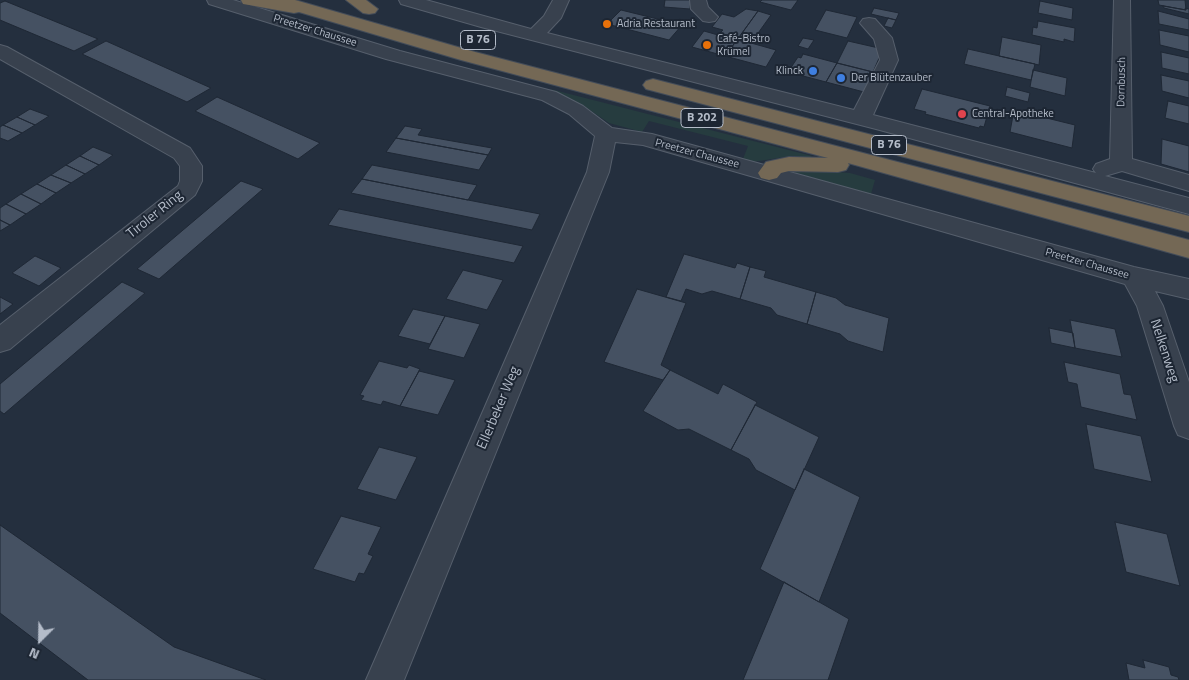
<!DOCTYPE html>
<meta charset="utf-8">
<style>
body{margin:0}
#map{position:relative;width:1189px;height:680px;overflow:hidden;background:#242f3e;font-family:"Titillium Web",sans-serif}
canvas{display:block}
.north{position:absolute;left:15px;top:615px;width:50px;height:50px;-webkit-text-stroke:4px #1d2633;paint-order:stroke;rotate:203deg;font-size:14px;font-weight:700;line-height:20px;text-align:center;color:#b4bcc9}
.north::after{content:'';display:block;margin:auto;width:18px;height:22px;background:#b4bcc9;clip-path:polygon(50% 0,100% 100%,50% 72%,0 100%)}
</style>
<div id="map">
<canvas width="1189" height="680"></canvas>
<div class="north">N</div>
</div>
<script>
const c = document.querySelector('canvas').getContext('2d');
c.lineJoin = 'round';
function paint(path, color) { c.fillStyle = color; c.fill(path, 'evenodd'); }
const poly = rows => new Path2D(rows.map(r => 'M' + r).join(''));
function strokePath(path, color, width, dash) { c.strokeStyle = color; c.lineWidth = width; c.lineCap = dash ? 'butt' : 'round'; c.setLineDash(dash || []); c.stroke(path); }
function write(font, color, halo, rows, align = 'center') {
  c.font = font + ' "Titillium Web",sans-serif'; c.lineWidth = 4; c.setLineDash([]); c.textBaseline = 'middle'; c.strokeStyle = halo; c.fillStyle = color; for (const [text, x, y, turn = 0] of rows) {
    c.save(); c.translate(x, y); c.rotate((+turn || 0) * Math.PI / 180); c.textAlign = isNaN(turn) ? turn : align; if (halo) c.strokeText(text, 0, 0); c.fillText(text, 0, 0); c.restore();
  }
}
paint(poly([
 [550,89,812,156,809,158,791,156,753,162,743,159,748,146,649,121,642,132,609,123,581,104],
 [795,169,850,173,875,180,871,194,795,173]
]), '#263c3f');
const building = poly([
 [665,0,691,0,690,9,664,7,665,0],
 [762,0,798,0,791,10,760,2,762,0],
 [1158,0,1185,0,1186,10,1159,5,1158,0],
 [5,1,98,39,74,51,0,20,0,3,5,1],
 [1040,1,1073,8,1072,20,1038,13,1040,1],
 [1163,6,1186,10,1185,8,1189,9,1189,14,1164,8,1163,6],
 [874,8,899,13,896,20,871,14,874,8],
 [746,9,758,11,737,40,718,35,723,30,712,27,722,14,734,17,746,9],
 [621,10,682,25,669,40,607,24,621,10],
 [826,10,857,17,847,38,815,30,826,10],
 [758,11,771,15,751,43,737,40,758,11],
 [1158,11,1189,19,1189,30,1159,24,1158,11],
 [888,18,896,20,892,28,884,26,888,18],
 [1038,21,1075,28,1074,42,1064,39,1064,42,1032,35,1033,27,1037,28,1038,21],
 [1159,30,1189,36,1189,52,1160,45,1159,30],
 [704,31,718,35,737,40,725,56,692,47,704,31],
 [1002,37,1041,45,1039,65,999,56,1002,37],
 [803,38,814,40,808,49,798,46,803,38],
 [737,40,751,43,776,50,766,67,725,56,737,40],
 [106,41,211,88,187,102,82,54,106,41],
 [848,41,883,49,873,72,837,63,848,41],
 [968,49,1035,64,1031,80,964,64,968,49],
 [1161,52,1189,58,1189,74,1162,68,1161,52],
 [803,54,837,63,826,82,788,72,798,57,801,58,803,54],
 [837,63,873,72,864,92,826,82,837,63],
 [1033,70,1067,78,1065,96,1030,87,1033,70],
 [1161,75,1189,81,1189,98,1162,91,1161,75],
 [1007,87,1030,93,1028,102,1005,96,1007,87],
 [922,89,990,106,984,127,980,126,979,128,925,114,926,112,914,109,922,89],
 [217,97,320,143,298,159,195,111,217,97],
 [1168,101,1189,106,1189,124,1165,118,1168,101],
 [30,109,49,116,35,125,17,117,30,109],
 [1014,110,1075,125,1072,148,1010,132,1014,110],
 [17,117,35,125,22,133,3,125,17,117],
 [3,125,22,133,8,141,0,138,0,127,3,125],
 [405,126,422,129,418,135,492,148,488,155,396,138,405,126],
 [396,138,488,155,479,170,386,152,396,138],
 [1162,139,1189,146,1189,172,1161,164,1162,139],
 [93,147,113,155,99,165,80,156,93,147],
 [80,156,99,165,85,174,66,165,80,156],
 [66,165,85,174,71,183,51,175,66,165],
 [372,165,477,185,468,200,362,179,372,165],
 [51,175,71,183,56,193,37,184,51,175],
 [362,179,468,200,540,214,532,230,351,193,362,179],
 [241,181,263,189,159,279,137,269,241,181],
 [37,184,56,193,41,204,21,194,37,184],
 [21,194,41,204,26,214,6,204,21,194],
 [6,204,26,214,10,225,0,220,0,208,6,204],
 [339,209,523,246,514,263,328,225,339,209],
 [0,220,10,225,0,231,0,220],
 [684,254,735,268,737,263,750,267,740,299,712,291,702,294,686,289,681,301,666,297,684,254],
 [35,256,61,268,39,286,12,273,35,256],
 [750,267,766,271,764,277,816,292,807,324,777,315,771,308,740,299,750,267],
 [463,270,503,280,487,310,446,299,463,270],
 [122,282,145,293,4,414,0,411,0,384,122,282],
 [637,289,686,303,661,365,670,370,663,380,604,362,637,289],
 [816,292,836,298,845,305,889,318,883,352,848,341,840,334,807,324,816,292],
 [0,297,13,304,0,314,0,297],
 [413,309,445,316,430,344,398,336,413,309],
 [445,316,480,324,464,358,428,349,445,316],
 [1070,320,1115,329,1122,357,1075,348,1070,320],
 [1049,328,1073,333,1075,348,1051,343,1049,328],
 [379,361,407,368,409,365,420,369,400,406,383,401,381,405,361,400,364,396,360,395,379,361],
 [1064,362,1120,374,1124,394,1131,395,1137,420,1081,407,1077,384,1068,382,1064,362],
 [670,370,718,394,723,384,757,402,731,450,689,429,678,430,643,411,670,370],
 [419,371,455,380,438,415,400,406,419,371],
 [755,405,819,437,795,490,756,470,749,459,731,450,755,405],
 [1086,424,1141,436,1152,482,1094,469,1086,424],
 [379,447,417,457,396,500,357,489,379,447],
 [804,469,860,497,819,602,760,569,804,469],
 [341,516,381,527,368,554,373,556,364,574,359,573,355,582,313,569,341,516],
 [1115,522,1167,534,1180,586,1126,572,1115,522],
 [0,525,174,647,266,680,88,680,0,613,0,525],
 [784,582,849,619,828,680,743,680,784,582],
 [1143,660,1169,667,1171,675,1178,677,1179,680,1129,680,1126,663,1145,668,1143,660]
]);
paint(building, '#455162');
strokePath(building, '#1f2835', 1);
const minor = poly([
 [207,0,233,0,400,51,556,92,583,106,612,128,652,134,1134,267,1189,279,1189,299,1155,291,1163,306,1189,382,1189,439,1178,435,1174,426,1137,306,1125,284,643,145,615,142,609,172,404,680,366,680,587,172,595,136,569,114,542,100,386,59,209,4,207,0],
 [399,0,426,0,531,29,544,16,553,0,569,0,561,18,547,33,854,110,880,60,874,39,860,23,863,19,869,18,875,19,892,38,898,60,873,115,1096,173,1093,169,1096,164,1110,159,1114,0,1130,0,1132,159,1189,175,1189,191,1122,171,1105,176,1189,198,1189,214,876,129,481,27,401,4,399,0],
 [690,0,706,0,708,7,718,17,715,21,709,22,703,21,691,9,690,0],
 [0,45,7,47,190,148,202,166,202,181,195,195,10,349,0,352,0,325,178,186,180,181,180,166,174,158,0,59,0,45]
]);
const highway = poly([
 [241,0,295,0,475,52,936,172,1189,240,1189,258,848,163,849,165,846,170,838,172,789,171,781,173,777,178,769,180,761,178,758,173,766,162,789,157,828,158,461,60,299,12,294,13,249,5,243,4,241,0],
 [346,0,366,0,378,9,375,13,369,14,363,13,346,0],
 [653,79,1189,216,1189,232,646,89,643,85,646,81,653,79]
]);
strokePath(minor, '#565f6c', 2);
strokePath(highway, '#434c59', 2);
paint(minor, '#38414e');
paint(highway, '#746855');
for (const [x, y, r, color] of [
 [607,24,5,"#e8710a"],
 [707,45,5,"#e8710a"],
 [813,71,5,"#3f7fe0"],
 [841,78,5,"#3f7fe0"],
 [962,114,5,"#e0444e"]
]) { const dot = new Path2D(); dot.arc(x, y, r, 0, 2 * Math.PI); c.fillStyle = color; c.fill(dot); strokePath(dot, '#1d2633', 2); }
write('11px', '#b4bcc9', '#1d2633', [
 ["Adria Restaurant",617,24],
 ["Café-Bistro",717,39],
 ["Krümel",717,52],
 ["Klinck",803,71,"right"],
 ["Der Blütenzauber",851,78],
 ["Central-Apotheke",972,114]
], 'left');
write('11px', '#b4bcc9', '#1d2633', [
 ["Preetzer Chaussee",315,31,17],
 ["Dornbusch",1122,82,-89],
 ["Preetzer Chaussee",697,154,15],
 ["Preetzer Chaussee",1087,264,16]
]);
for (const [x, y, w] of [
 [478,40,35],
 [702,118,42],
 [889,145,35]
]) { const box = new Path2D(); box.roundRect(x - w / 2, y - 9.5, w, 19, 4); c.fillStyle = '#1d2633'; c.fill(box); strokePath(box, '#b4bcc9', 1); }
write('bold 12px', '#b4bcc9', null, [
 ["B 76",478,40],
 ["B 202",702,118],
 ["B 76",889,145]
]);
write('14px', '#b4bcc9', '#1d2633', [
 ["Tiroler Ring",155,215,-39],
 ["Nelkenweg",1164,351,72],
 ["Ellerbeker Weg",499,408,-67]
]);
</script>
